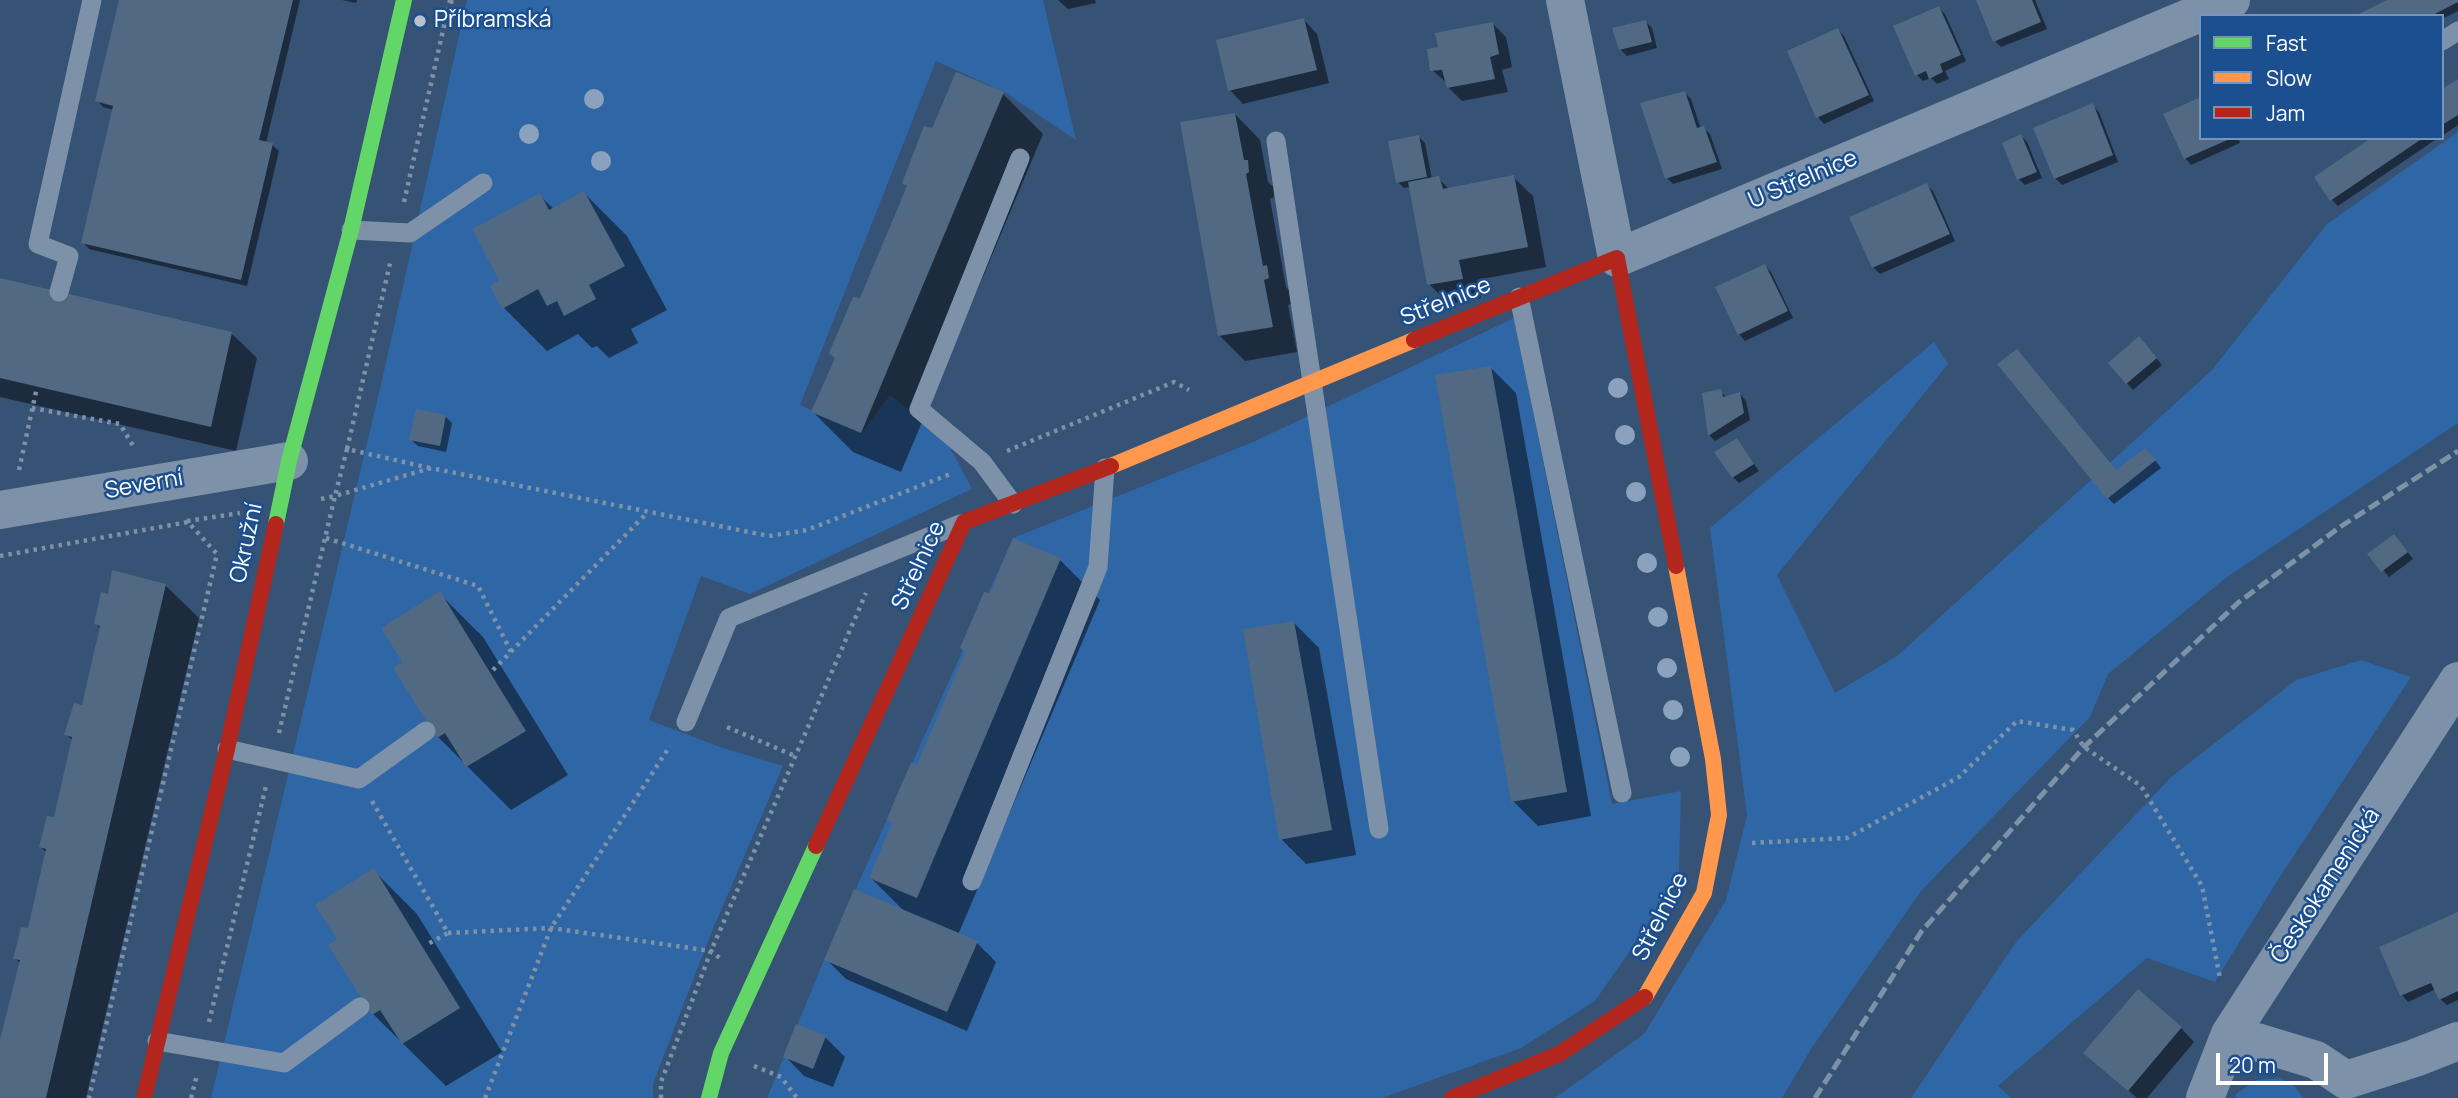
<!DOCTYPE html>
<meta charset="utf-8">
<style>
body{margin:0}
#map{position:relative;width:2458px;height:1098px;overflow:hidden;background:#365274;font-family:Manrope,sans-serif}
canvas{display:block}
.legend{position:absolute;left:2199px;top:14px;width:245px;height:126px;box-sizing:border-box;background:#1b4f8f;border:2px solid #7695bc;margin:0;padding:9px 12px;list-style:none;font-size:21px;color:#fff}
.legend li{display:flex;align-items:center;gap:14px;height:35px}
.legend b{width:35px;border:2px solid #7695bc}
.scale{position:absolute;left:2216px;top:1053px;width:112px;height:32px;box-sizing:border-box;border:4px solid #fff;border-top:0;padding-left:9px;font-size:21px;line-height:24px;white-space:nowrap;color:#fff;-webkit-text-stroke:5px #1b4f8f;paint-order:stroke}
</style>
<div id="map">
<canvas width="2458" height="1098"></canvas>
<ul class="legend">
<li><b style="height:9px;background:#63d668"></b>Fast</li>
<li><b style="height:9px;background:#ff974d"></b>Slow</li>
<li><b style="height:9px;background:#b3261e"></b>Jam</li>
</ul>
<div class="scale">20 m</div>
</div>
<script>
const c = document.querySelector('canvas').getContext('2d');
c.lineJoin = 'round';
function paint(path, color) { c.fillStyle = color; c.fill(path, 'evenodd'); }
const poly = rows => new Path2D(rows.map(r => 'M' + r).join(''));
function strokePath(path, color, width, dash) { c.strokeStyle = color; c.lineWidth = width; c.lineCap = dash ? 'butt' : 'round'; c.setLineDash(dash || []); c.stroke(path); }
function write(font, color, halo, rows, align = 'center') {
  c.font = font + ' Manrope,sans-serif'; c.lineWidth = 5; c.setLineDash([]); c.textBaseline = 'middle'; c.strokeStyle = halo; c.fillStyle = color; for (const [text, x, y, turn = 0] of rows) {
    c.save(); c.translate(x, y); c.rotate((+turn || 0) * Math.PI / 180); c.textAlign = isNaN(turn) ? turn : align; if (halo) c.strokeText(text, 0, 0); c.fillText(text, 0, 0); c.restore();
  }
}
paint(poly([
 [467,0,1043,0,1076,140,1004,92,936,61,800,405,861,433,890,395,945,438,972,489,750,594,701,576,649,720,720,747,783,766,710,936,653,1084,653,1098,211,1098,382,380],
 [2458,132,2458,423,2227,577,2108,674,2090,717,1921,891,1811,1049,1782,1098,1555,1098,1644,1034,1726,900,1747,815,1710,528,1934,342,1948,364,1777,575,1835,693,1897,656,2212,370,2327,224],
 [1514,318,1612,804,1681,791,1679,871,1641,935,1595,1001,1521,1048,1382,1098,767,1098,824,960,1013,538,1253,442],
 [2361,660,2411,677,2274,886,2215,982,2147,958,1998,1086,2011,1098,1911,1098,2016,942,2171,777,2296,680],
 [2279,1078,2294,1086,2303,1098,2235,1098,2236,1094,2256,1080]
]), '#2f66a5');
paint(poly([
 [121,0,300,0,266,143,272,145,279,151,247,286,89,249,83,242,114,110,103,107,97,100],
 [342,0,357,0,356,3],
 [1058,0,1095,0,1096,3,1068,9],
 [1978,0,2035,0,2047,29,2001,47,1995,41],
 [2391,0,2458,0,2458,11,2442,19,2442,16,2359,16],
 [1939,8,1945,14,1966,61,1945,71,1949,79,1937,84,1931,78,1923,81,1917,75],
 [1304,20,1317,34,1329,83,1243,104,1230,90],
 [1646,22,1652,28,1657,48,1627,56,1620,49],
 [1493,24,1506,37,1512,67,1502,70,1508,92,1462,101,1448,87,1447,83,1432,70],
 [1838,30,1844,36,1874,101,1824,124,1818,117,1789,52],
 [2458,81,2458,125,2442,136,2442,91],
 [1685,93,1691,99,1701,129,1703,128,1710,134,1722,169,1673,184,1667,178],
 [1003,94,1043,134,901,472,853,452,813,412,908,187,904,183],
 [2092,105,2099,112,2118,162,2062,185,2055,178],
 [1235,114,1260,140,1268,182,1273,187,1274,197,1270,199,1286,287,1292,293,1293,303,1288,305,1297,352,1245,361,1219,335],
 [2021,136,2027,142,2042,178,2025,185,2019,179],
 [1419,137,1425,143,1432,179,1438,178,1450,190,1513,177,1533,196,1546,267,1477,280,1481,298,1449,304,1429,284,1411,187,1404,188,1398,182],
 [2201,138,2238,138,2240,143,2191,165,2185,158],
 [2374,138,2438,138,2338,206,2332,200],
 [1927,185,1933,191,1955,241,1880,274,1873,267,1852,218],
 [584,193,627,236,667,310,631,329,638,343,609,358,597,346,592,348,578,334,547,351,504,308,502,281,539,195,554,209],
 [1765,266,1771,272,1793,318,1745,341,1739,334],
 [0,280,231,333,257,358,236,451,0,397],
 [2145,345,2162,365,2133,390,2110,364],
 [1490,367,1516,393,1591,816,1538,826,1513,801],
 [1720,391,1727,398,1740,394,1746,401,1750,420,1715,441,1709,435,1704,395],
 [417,411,446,417,452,423,446,452,418,446,411,440],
 [1737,440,1759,471,1739,483,1733,477],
 [2152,456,2161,468,2114,504,2108,498,2116,471],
 [2400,542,2413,559,2389,577,2370,554],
 [1060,560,1100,600,958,935,977,943,996,962,967,1031,846,979,826,959,905,912,871,878,991,595],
 [165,585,199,618,86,1098,0,1098,0,1042,21,964,15,958,29,930,47,853,41,847,55,819,73,741,66,734,83,707,101,629,96,624,109,596],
 [440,594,483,637,568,775,511,810,438,737,396,668,404,663],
 [1294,623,1319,648,1356,855,1306,864,1281,839],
 [374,871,417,914,502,1052,446,1086,373,1014,330,946,339,940],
 [2458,914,2458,1000,2447,1005,2440,999,2436,989,2408,1002,2402,995,2381,948],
 [2181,1028,2194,1042,2147,1098,2137,1098,2086,1053],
 [825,1037,845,1057,833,1087,804,1076,785,1056]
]), '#0007');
paint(poly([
 [119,0,293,0,259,140,273,143,241,280,81,243,113,106,95,101],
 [1976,0,2032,0,2041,22,1993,42],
 [2387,0,2458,0,2458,2,2431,16,2355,16],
 [1939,6,1961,55,1940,64,1943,72,1929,79,1926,71,1915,76,1893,26],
 [1304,18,1317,70,1228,91,1216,40],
 [1646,20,1652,42,1619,50,1612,28],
 [1493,22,1499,54,1490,57,1495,79,1447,88,1442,70,1430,71,1427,49,1438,47,1435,33],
 [1838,28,1869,95,1816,118,1787,51],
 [956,72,1004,92,861,433,811,412,835,358,829,353,853,297,860,298,907,186,902,183,924,126,932,128],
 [2458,79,2458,115,2442,125,2442,89],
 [1685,91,1697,128,1704,126,1717,162,1665,179,1640,103],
 [2201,97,2201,138,2232,138,2184,159,2163,114],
 [2093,103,2113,155,2054,179,2033,128],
 [1235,113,1244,160,1248,160,1249,172,1246,174,1263,266,1267,265,1269,278,1264,280,1273,327,1218,336,1180,122],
 [2021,134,2037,172,2017,180,2002,143],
 [1419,135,1427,177,1396,183,1388,141],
 [2371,138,2423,138,2330,201,2314,177],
 [1514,175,1528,247,1459,260,1463,279,1427,285,1408,182,1439,176,1443,189],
 [1927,183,1950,234,1872,268,1849,217],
 [584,191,625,266,589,285,596,299,564,316,557,301,547,306,538,289,502,309,490,286,499,280,472,229,540,193,549,210],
 [1765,264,1788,311,1738,335,1715,287],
 [0,278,232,332,211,427,0,378],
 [2139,336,2157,358,2126,384,2108,363],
 [2017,349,2116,470,2145,448,2156,460,2107,499,1997,364],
 [1491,366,1567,792,1511,802,1435,375],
 [1721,389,1723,397,1740,392,1744,413,1708,436,1702,393],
 [416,409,446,415,440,446,409,440],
 [1737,438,1754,464,1732,478,1714,452],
 [2394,534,2408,552,2381,572,2367,554],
 [1013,538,1061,558,917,898,869,878,892,823,887,819,899,790,911,763,917,765,965,652,960,648,984,592,990,593],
 [112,570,166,584,46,1098,0,1098,0,1040,20,960,13,959,21,927,28,928,46,849,39,847,47,816,54,817,72,737,64,735,74,703,82,705,100,626,94,624,101,592,108,594],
 [440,591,526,731,466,767,445,733,437,738,393,668,402,662,381,628],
 [1294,621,1332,830,1279,840,1243,629],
 [374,868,460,1008,402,1044,380,1010,372,1015,328,945,337,939,315,905],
 [854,889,978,941,947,1012,824,960],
 [2458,912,2458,991,2439,1000,2431,983,2400,996,2379,947],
 [2138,989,2182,1027,2128,1091,2083,1053],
 [796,1024,826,1036,813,1069,783,1057]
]), '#526984');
strokePath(poly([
 [450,2,458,0],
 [404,202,450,0],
 [32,408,120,424,135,449],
 [347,449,391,259],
 [1007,451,1174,382,1189,390],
 [19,470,37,387],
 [321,499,335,496,347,449,430,468],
 [187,521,240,513],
 [326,538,478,586,511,652],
 [0,556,188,522,217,554,89,1098],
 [493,670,646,514],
 [727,727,795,756],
 [279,733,335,496,431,468,769,536,807,530,953,473],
 [372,801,448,933,426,945],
 [1752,843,1847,838,1959,777,2017,721,2073,730,2084,747,2141,786,2202,886,2220,978],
 [448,933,551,928,711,951,722,960],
 [209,1022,266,786],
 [754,1066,781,1077,797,1098],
 [191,1098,197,1075],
 [485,1098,551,928,670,746],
 [661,1098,661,1082,711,951,866,593]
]), '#7d92a8', 4.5, [3.5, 5]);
strokePath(poly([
 [2442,41,2458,31],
 [1276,141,1379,829],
 [351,230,410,233,483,183],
 [59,292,69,256,38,244,92,0],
 [1519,297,1622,793],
 [1013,504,982,462,919,409,1020,158],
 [686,722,729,618,960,524],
 [227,749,359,779,426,731],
 [972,881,1098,567,1105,468],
 [157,1041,284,1063,360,1007]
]), '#7d92a8', 19);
strokePath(poly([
 [1565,0,1617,258,2231,0],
 [0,510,289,461],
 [2230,1034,2316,1060,2346,1080],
 [2346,1080,2415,1058,2458,1041],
 [2205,1098,2230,1034,2458,681]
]), '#7d92a8', 38);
strokePath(poly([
 [276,524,289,461,351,230,404,0],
 [709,1098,721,1053,816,846]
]), '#63d668', 16);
strokePath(poly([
 [1111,466,1414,340],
 [1645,997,1704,893,1719,815,1713,759,1676,566]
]), '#ff974d', 16);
strokePath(poly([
 [1414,340,1617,258,1676,566],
 [816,846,964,522,1111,466],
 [144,1098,227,749,276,524],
 [1452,1098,1559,1054,1645,997]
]), '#b3261e', 16);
strokePath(poly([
 [1815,1098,1921,932,2084,747,2239,602,2340,527,2458,451]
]), '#7e92a7', 5, [12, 5]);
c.fillStyle = '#8aa2be';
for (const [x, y] of [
 [594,99],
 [529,134],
 [601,161],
 [1618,388],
 [1625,435],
 [1636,492],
 [1647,563],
 [1658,617],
 [1667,668],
 [1673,710],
 [1680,757]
]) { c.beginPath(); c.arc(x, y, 10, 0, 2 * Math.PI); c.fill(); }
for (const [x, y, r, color] of [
 [420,21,7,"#b9c2ce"]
]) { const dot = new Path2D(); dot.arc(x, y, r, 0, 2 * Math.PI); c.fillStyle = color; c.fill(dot); strokePath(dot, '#1b4f8f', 2.5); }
write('23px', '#fff', '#1b4f8f', [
 ["Příbramská",434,21]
], 'left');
write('23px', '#fff', '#1b4f8f', [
 ["U Střelnice",1803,180,-23],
 ["Střelnice",1446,302,-22],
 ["Severní",144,485,-10],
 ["Okružní",247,543,-78],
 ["Střelnice",919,566,-65],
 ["Českokamenická",2326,886,-57],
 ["Střelnice",1661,917,-63]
]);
</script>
